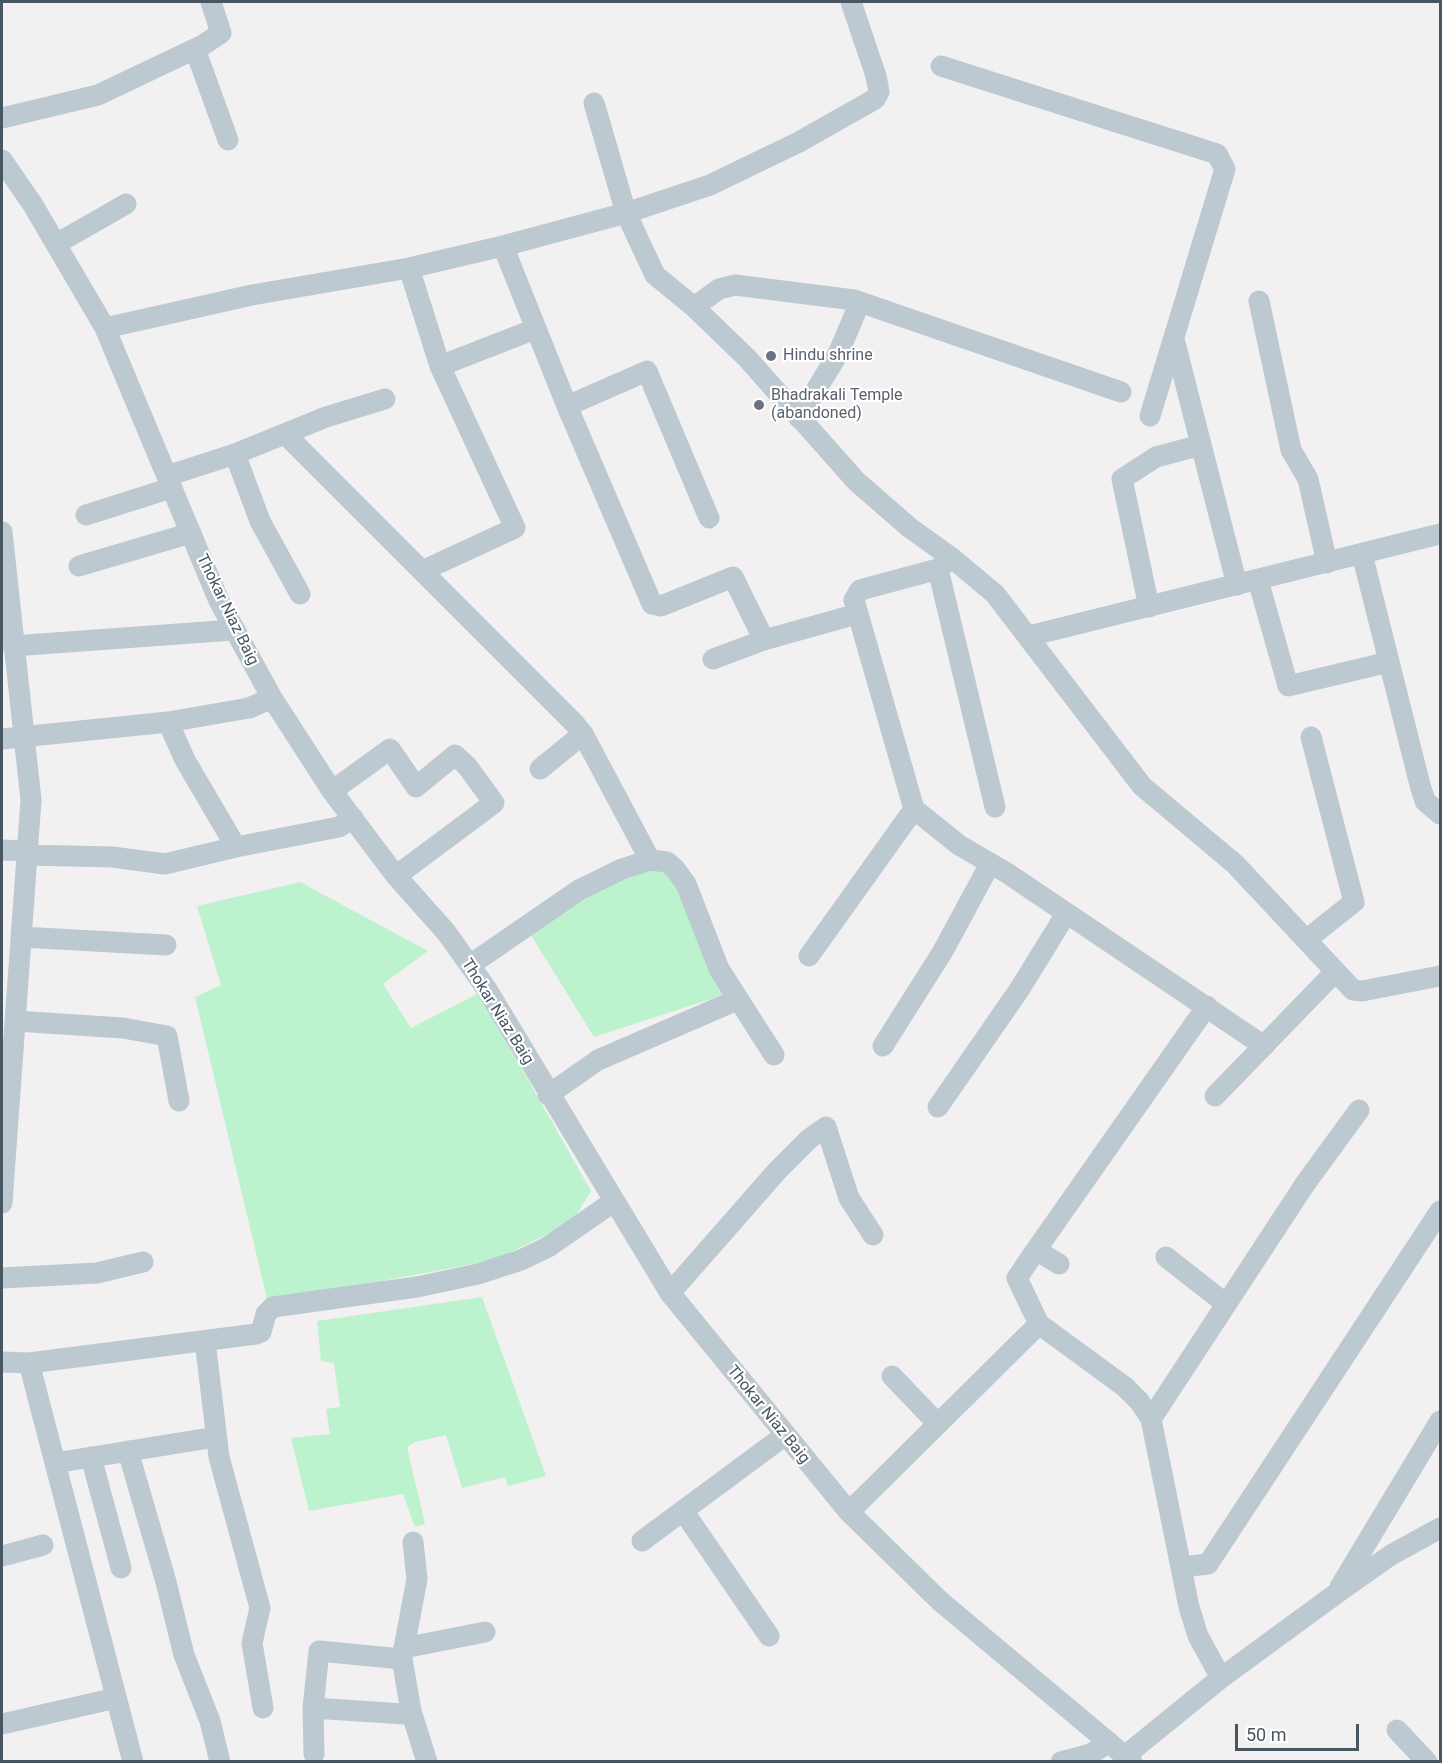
<!DOCTYPE html>
<style>
body{margin:0}
#map{position:relative;width:1442px;height:1763px;overflow:hidden;background:#f3f0f1;font-family:Roboto,sans-serif}
canvas{display:block}
.frame{position:absolute;inset:0;border:3px solid #475660;pointer-events:none}
.scale{position:absolute;left:1235px;top:1724px;width:124px;height:27px;box-sizing:border-box;border:3px solid #475660;border-top:0;padding-left:8px;font-size:18px;line-height:21px;white-space:nowrap;color:#475660;-webkit-text-stroke:4px #fff;paint-order:stroke}
</style>
<div id="map">
<canvas width="1442" height="1763"></canvas>
<div class="frame"></div>
<div class="scale">50 m</div>
</div>
<script>
const c = document.querySelector('canvas').getContext('2d');
c.lineJoin = 'round';
function paint(path, color) { c.fillStyle = color; c.fill(path, 'evenodd'); }
const poly = rows => new Path2D(rows.map(r => 'M' + r).join(''));
function strokePath(path, color, width, dash) { c.strokeStyle = color; c.lineWidth = width; c.lineCap = dash ? 'butt' : 'round'; c.setLineDash(dash || []); c.stroke(path); }
function write(font, color, halo, rows, align = 'center') {
  c.font = font + ' Roboto,sans-serif'; c.lineWidth = 4.5; c.setLineDash([]); c.textBaseline = 'middle'; c.strokeStyle = halo; c.fillStyle = color; for (const [text, x, y, turn = 0] of rows) {
    c.save(); c.translate(x, y); c.rotate((+turn || 0) * Math.PI / 180); c.textAlign = isNaN(turn) ? turn : align; if (halo) c.strokeText(text, 0, 0); c.fillText(text, 0, 0); c.restore();
  }
}
paint(poly([
 [649,869,676,875,723,995,594,1037,529,932,624,876],
 [300,882,428,951,383,984,411,1028,479,993,591,1191,572,1222,495,1260,338,1289,267,1299,195,997,221,985,197,906],
 [482,1297,546,1476,508,1486,505,1477,462,1488,446,1435,415,1442,407,1447,425,1524,415,1527,403,1494,309,1511,291,1438,330,1434,326,1409,340,1407,334,1363,321,1361,317,1321]
]), '#bcf3ce');
strokePath(poly([
 [195,49,228,140],
 [941,66,1217,154,1225,169,1150,416],
 [594,103,626,213,655,275,694,307,747,358,856,481,910,528,952,558,995,594,1142,786,1235,864,1353,990,1362,991,1440,976],
 [2,118,98,95,203,45,221,33,211,2],
 [2,160,33,205,105,328,219,601,272,698,332,791,396,876,446,932,486,988,670,1293,849,1512,940,1601,1132,1762],
 [56,244,126,204],
 [503,246,567,406,652,604,661,606,733,577,764,640],
 [409,268,440,366],
 [1259,301,1291,450,1308,479,1327,563],
 [694,307,719,289,735,285,854,300,1121,392],
 [105,328,252,295,409,268,503,246,626,213,710,185,799,142,875,99,879,92,876,76,851,2],
 [1174,339,1237,585],
 [567,406,647,371,709,518],
 [799,418,838,354,860,302],
 [286,435,575,724,583,734,650,860],
 [235,454,260,521,300,594],
 [167,476,235,454,326,417,385,399],
 [86,515,171,488],
 [2,532,31,800,2,1203],
 [1362,554,1420,785,1425,801,1440,814],
 [949,560,938,569,995,807],
 [79,566,191,533],
 [938,569,860,590,854,600,914,809,959,845,1007,873,1264,1046],
 [422,571,515,528,440,366,535,329],
 [1258,580,1288,686,1389,662],
 [1149,607,1122,479,1156,457,1201,445],
 [1029,636,1440,534],
 [13,646,233,630],
 [713,659,764,640,857,614],
 [2,739,168,722,249,708,272,698],
 [540,769,583,734],
 [332,791,390,749,416,787,455,755,467,766,494,803,396,876],
 [236,847,339,827,353,818],
 [2,850,27,851],
 [27,855,112,857,165,864,236,847,185,760,168,722],
 [21,937,166,945],
 [1306,940,1354,902,1311,737],
 [809,956,914,809],
 [470,965,579,890,622,869,650,860,667,862,675,869,686,884,719,969,774,1055],
 [15,1021,123,1028,167,1036,179,1101],
 [883,1046,943,951,990,864],
 [548,1095,598,1060,737,1000],
 [1215,1096,1335,972],
 [938,1107,1019,990,1066,914],
 [1036,1250,1207,1006],
 [1166,1257,1226,1304],
 [1059,1264,1036,1250,1017,1278,1039,1324,1125,1387,1139,1401,1151,1419,1189,1607,1198,1636,1221,1678],
 [2,1278,97,1273,143,1262],
 [670,1293,777,1171,809,1139,826,1127,849,1198,873,1235],
 [205,1341,219,1457,260,1608,252,1643,263,1708],
 [2,1362,29,1363,256,1334,261,1332,266,1314,273,1307,417,1287,478,1274,521,1260,548,1247,613,1202],
 [29,1363,133,1762],
 [892,1376,937,1423],
 [1151,1419,1305,1184,1359,1110],
 [128,1451,166,1582,184,1655,210,1721,220,1762],
 [91,1457,121,1568],
 [55,1463,216,1437],
 [684,1512,769,1636],
 [849,1512,1039,1324],
 [642,1541,784,1436],
 [2,1556,43,1545],
 [1182,1567,1208,1564,1440,1211],
 [1340,1587,1440,1421],
 [404,1648,417,1579,413,1542],
 [313,1708,404,1714,411,1711],
 [2,1724,116,1698],
 [1397,1730,1427,1762],
 [314,1754,313,1708,319,1651,402,1659],
 [1125,1756,1221,1678,1337,1593,1391,1555,1440,1528],
 [427,1762,411,1711,402,1659,404,1648,485,1632],
 [1061,1762,1091,1754,1109,1742]
]), '#bdc9d1', 21);
for (const [x, y, r, color] of [
 [771,356,6,"#6b7280"],
 [759,405,6,"#6b7280"]
]) { const dot = new Path2D(); dot.arc(x, y, r, 0, 2 * Math.PI); c.fillStyle = color; c.fill(dot); strokePath(dot, '#fff', 2); }
write('16px', '#5b616d', '#fff', [
 ["Hindu shrine",783,356],
 ["Bhadrakali Temple",771,396],
 ["(abandoned)",771,414]
], 'left');
write('16px', '#475660', '#fff', [
 ["Thokar Niaz Baig",227,610,64],
 ["Thokar Niaz Baig",497,1012,58],
 ["Thokar Niaz Baig",768,1415,51]
]);
</script>
